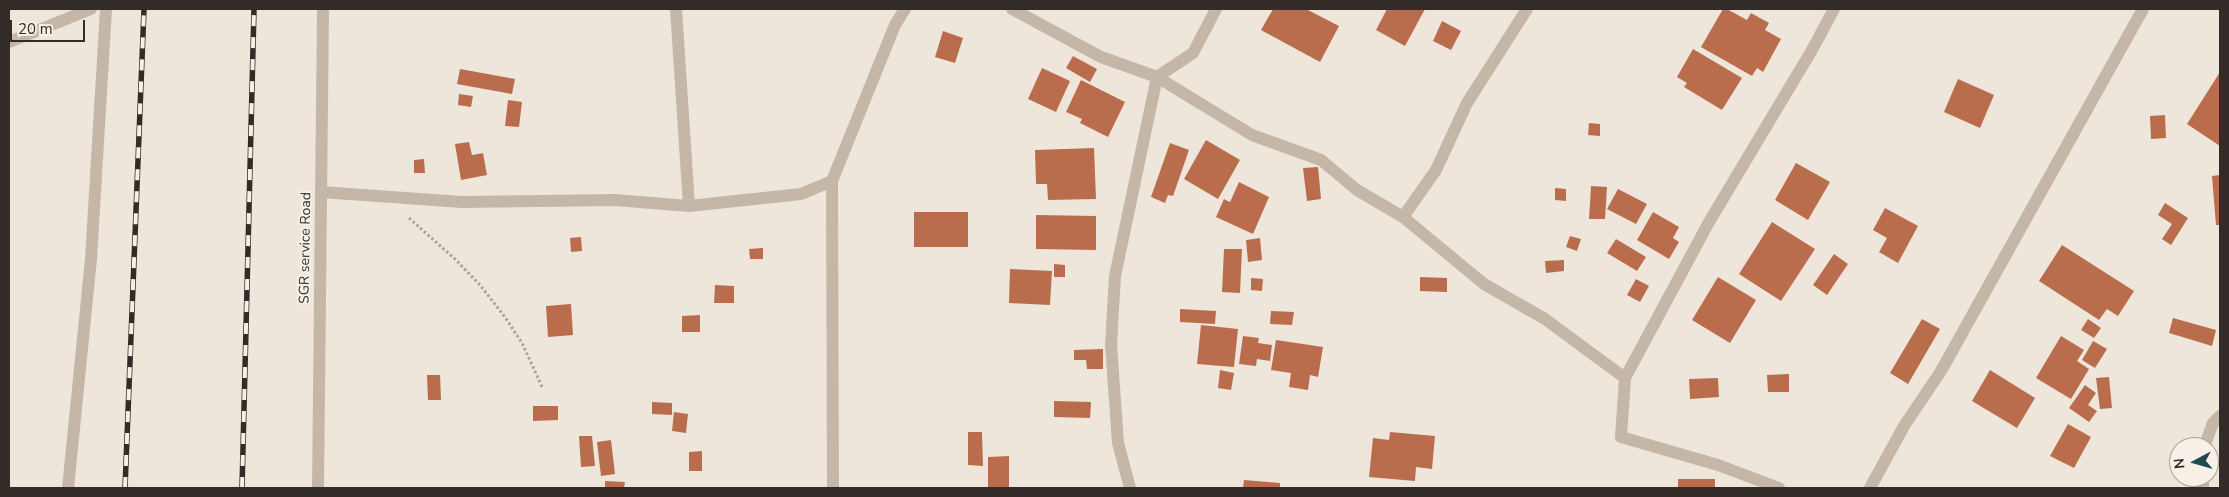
<!DOCTYPE html>
<style>
body{margin:0}
#map{position:relative;width:2229px;height:497px;overflow:hidden;background:#eee6da;font-family:"Nunito Sans",sans-serif}
canvas{display:block}
.frame{position:absolute;inset:0;border:10px solid #332b27;pointer-events:none}
.north{position:absolute;left:2169px;top:437px;width:50px;height:50px;box-sizing:border-box;background:#f7f0e6;border:1px solid #a9a19a;border-radius:50%;rotate:264deg;font-size:14px;font-weight:700;line-height:20px;text-align:center;color:#332b27}
.north::after{content:'';display:block;margin:auto;width:18px;height:22px;background:#214a50;clip-path:polygon(50% 0,100% 100%,50% 72%,0 100%)}
.scale{position:absolute;left:10px;top:20px;width:75px;height:22px;box-sizing:border-box;border:2px solid #332b27;border-top:0;padding-left:6px;font-size:15px;line-height:18px;white-space:nowrap;color:#332b27;-webkit-text-stroke:4px #f7f0e6;paint-order:stroke}
</style>
<div id="map">
<canvas width="2229" height="497"></canvas>
<div class="frame"></div>
<div class="north">N</div>
<div class="scale">20 m</div>
</div>
<script>
const c = document.querySelector('canvas').getContext('2d');
c.lineJoin = 'round';
function paint(path, color) { c.fillStyle = color; c.fill(path, 'evenodd'); }
const poly = rows => new Path2D(rows.map(r => 'M' + r).join(''));
function strokePath(path, color, width, dash) { c.strokeStyle = color; c.lineWidth = width; c.lineCap = dash ? 'butt' : 'round'; c.setLineDash(dash || []); c.stroke(path); }
function write(font, color, halo, rows, align = 'center') {
  c.font = font + ' "Nunito Sans",sans-serif'; c.lineWidth = 4; c.setLineDash([]); c.textBaseline = 'middle'; c.strokeStyle = halo; c.fillStyle = color; for (const [text, x, y, turn = 0] of rows) {
    c.save(); c.translate(x, y); c.rotate((+turn || 0) * Math.PI / 180); c.textAlign = isNaN(turn) ? turn : align; if (halo) c.strokeText(text, 0, 0); c.fillText(text, 0, 0); c.restore();
  }
}
paint(poly([
 [1273,9,1306,9,1339,26,1320,62,1261,30],
 [1387,9,1425,9,1405,46,1376,30],
 [1723,9,1727,9,1747,20,1751,13,1769,23,1765,30,1781,39,1763,72,1757,68,1752,76,1701,47],
 [1442,21,1461,31,1451,50,1433,41],
 [943,31,963,38,955,63,935,57],
 [1693,49,1742,78,1722,110,1684,87,1687,83,1677,77],
 [1073,56,1097,69,1090,82,1066,68],
 [1042,68,1070,81,1056,112,1028,99],
 [460,69,515,79,512,94,457,84],
 [2220,72,2220,146,2187,124],
 [1958,79,1994,95,1980,128,1944,112],
 [1081,80,1125,102,1108,137,1080,123,1082,119,1066,112],
 [459,94,473,96,471,107,458,105],
 [508,100,522,102,519,127,505,126],
 [2165,115,2166,138,2151,139,2150,116],
 [1589,123,1600,124,1600,136,1588,135],
 [1206,140,1240,160,1218,199,1184,179],
 [469,142,472,155,483,153,487,175,461,180,455,144],
 [1170,143,1189,150,1173,196,1168,195,1165,203,1151,197],
 [1094,148,1096,199,1048,200,1047,184,1036,184,1035,150],
 [424,159,425,173,414,173,414,160],
 [1796,163,1830,182,1808,220,1775,200],
 [1318,167,1321,199,1307,201,1303,168],
 [2220,175,2220,225,2216,225,2212,176],
 [1239,182,1269,197,1253,234,1216,217,1224,199,1230,202],
 [1591,186,1607,187,1605,219,1589,219],
 [1555,188,1566,189,1566,201,1555,200],
 [1618,189,1647,204,1636,224,1607,209],
 [2165,203,2188,218,2171,245,2162,239,2172,224,2158,215],
 [1885,208,1918,226,1898,263,1879,252,1887,238,1873,230],
 [914,212,968,212,968,247,914,247],
 [1653,212,1679,227,1673,238,1679,242,1669,259,1637,240],
 [1036,215,1096,216,1096,250,1036,249],
 [1772,222,1815,249,1781,301,1739,274],
 [1570,236,1581,239,1577,251,1566,247],
 [581,237,582,251,571,252,570,238],
 [1260,238,1262,260,1248,262,1246,240],
 [1616,239,1646,257,1637,271,1607,253],
 [2062,245,2134,291,2118,316,2107,309,2099,320,2039,281],
 [763,248,763,259,750,259,749,249],
 [1224,249,1242,249,1240,293,1222,292],
 [1834,254,1848,264,1827,295,1813,285],
 [1564,260,1564,271,1546,273,1545,261],
 [1054,264,1065,265,1065,277,1054,277],
 [1010,269,1052,271,1050,305,1009,303],
 [1420,277,1447,278,1447,292,1420,291],
 [1718,277,1756,300,1730,343,1692,320],
 [1251,278,1263,279,1262,291,1251,290],
 [1636,279,1649,286,1640,302,1627,295],
 [715,285,734,286,734,303,714,303],
 [571,304,573,335,548,337,546,306],
 [1180,309,1216,311,1215,324,1180,322],
 [1271,311,1294,312,1292,325,1270,324],
 [700,315,700,332,682,332,682,316],
 [2173,318,2216,330,2212,346,2169,333],
 [1922,319,1940,329,1908,384,1890,373],
 [2088,319,2101,328,2094,338,2081,330],
 [1201,325,1238,329,1234,367,1197,364],
 [1243,336,1259,338,1258,343,1272,345,1270,361,1257,359,1256,366,1239,364],
 [2061,336,2084,350,2077,361,2089,369,2071,399,2036,378],
 [1276,340,1323,347,1318,377,1310,375,1308,390,1289,387,1291,373,1271,370],
 [2093,341,2107,349,2095,368,2082,360],
 [1103,349,1103,369,1087,369,1086,360,1074,360,1074,350],
 [1220,370,1234,373,1231,390,1218,388],
 [1990,370,2035,398,2017,428,1972,401],
 [1789,374,1789,392,1768,392,1767,375],
 [427,375,440,375,441,400,428,400],
 [2109,377,2112,408,2100,409,2096,378],
 [1718,378,1719,397,1690,399,1689,379],
 [2085,385,2096,393,2088,405,2097,411,2089,422,2069,408],
 [1054,401,1091,402,1090,418,1054,417],
 [652,402,672,403,672,415,652,414],
 [533,406,558,406,558,420,533,421],
 [674,412,688,414,686,433,672,431],
 [2068,424,2091,437,2074,468,2050,456],
 [968,432,982,432,983,466,968,465],
 [1390,432,1435,436,1432,469,1416,467,1415,481,1369,477,1373,438,1389,440],
 [579,436,592,436,595,466,581,467],
 [611,440,615,474,601,476,597,442],
 [702,451,702,471,689,471,689,452],
 [1009,456,1009,488,988,488,988,457],
 [1678,479,1715,479,1715,488,1678,488],
 [1244,480,1280,483,1280,488,1243,488],
 [605,481,625,482,624,488,605,488]
]), '#ba6d4d');
strokePath(poly([
 [409,218,455,259,480,285,505,317,522,343,543,389]
]), '#b1a192', 3, [2.5, 2.5]);
strokePath(poly([
 [676,9,689,206],
 [1012,9,1101,57,1157,77,1193,53,1216,9],
 [9,42,91,9],
 [832,181,833,488],
 [321,192,462,202,615,200,689,206,801,194,832,181,895,25,905,9],
 [1403,217,1436,170,1467,103,1527,9],
 [1625,378,1709,222,1812,50,1834,9],
 [2204,447,2213,423,2220,416],
 [2203,477,2203,488],
 [68,488,91,259,106,9],
 [318,488,323,9],
 [1130,488,1118,443,1111,345,1115,276,1157,77,1252,135,1321,160,1357,190,1403,217,1484,284,1545,319,1625,378,1621,437,1718,465,1779,488],
 [1870,488,1904,426,1941,371,2143,9]
]), '#c5b7a7', 12);
const rail = poly([
 [125,488,144,9],
 [242,488,254,9]
]);
strokePath(rail, '#332b27', 5.5);
strokePath(rail, '#f7f0e6', 4, [11]);
write('14px', '#332b27', '#f7f0e6', [
 ["SGR service Road",306,248,-89]
]);
</script>
